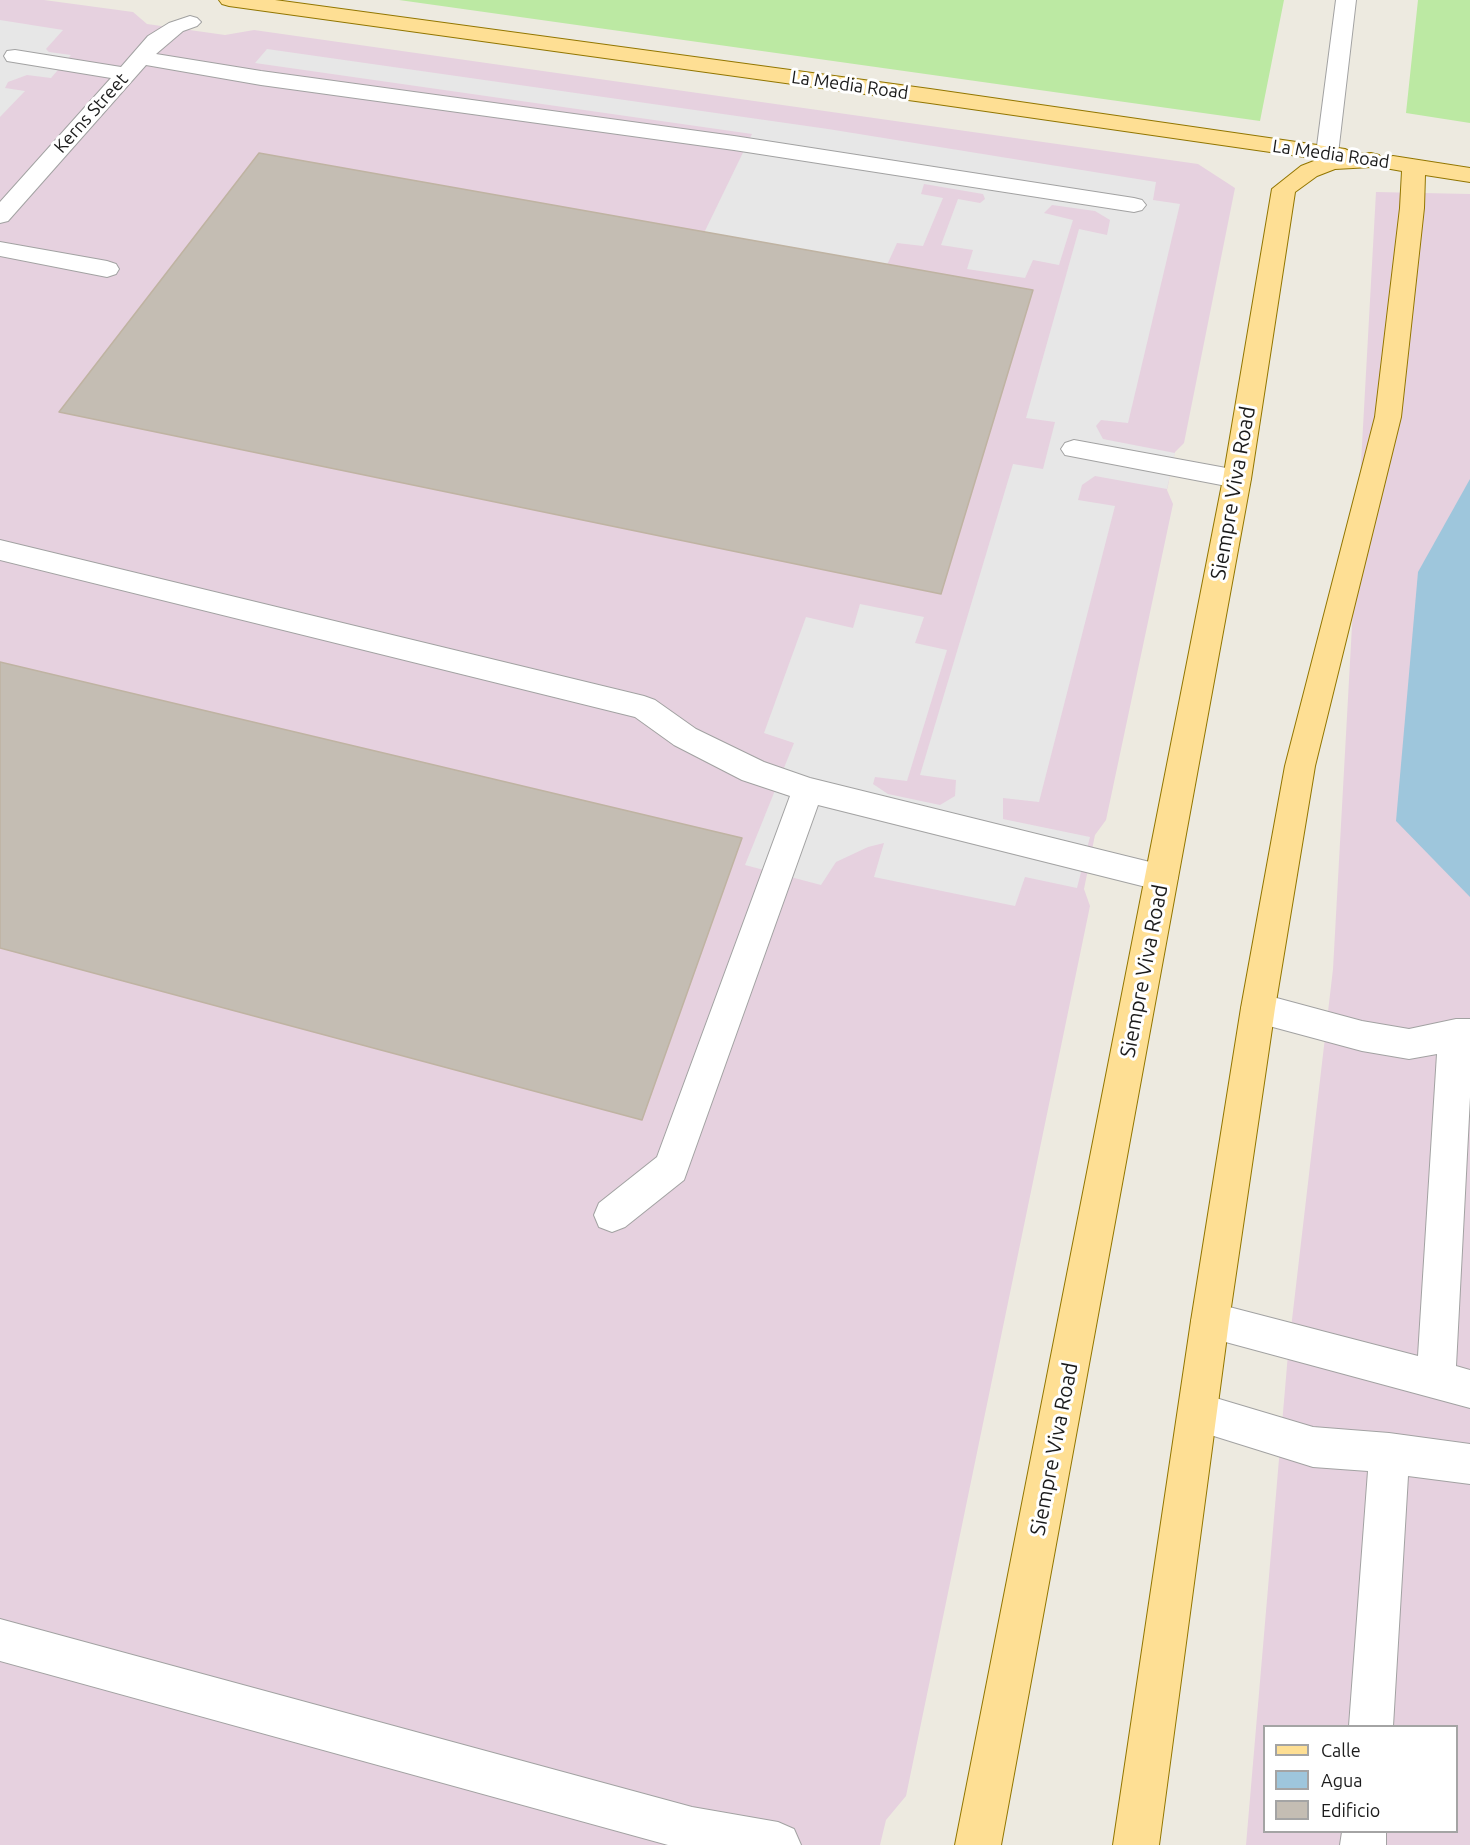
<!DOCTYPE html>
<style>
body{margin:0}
#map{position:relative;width:1470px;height:1845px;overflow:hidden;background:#edeae0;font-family:Ubuntu,sans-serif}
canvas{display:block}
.legend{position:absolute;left:1263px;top:1725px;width:195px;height:108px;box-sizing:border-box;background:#fff;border:2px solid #a4a4a4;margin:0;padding:8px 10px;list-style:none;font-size:18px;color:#1b1b1b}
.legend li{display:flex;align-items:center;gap:12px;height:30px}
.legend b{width:30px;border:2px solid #a4a4a4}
</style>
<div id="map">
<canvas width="1470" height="1845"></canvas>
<ul class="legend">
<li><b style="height:8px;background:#fedf94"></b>Calle</li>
<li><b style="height:16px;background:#9ec6dc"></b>Agua</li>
<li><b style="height:16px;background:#c4bdb3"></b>Edificio</li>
</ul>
</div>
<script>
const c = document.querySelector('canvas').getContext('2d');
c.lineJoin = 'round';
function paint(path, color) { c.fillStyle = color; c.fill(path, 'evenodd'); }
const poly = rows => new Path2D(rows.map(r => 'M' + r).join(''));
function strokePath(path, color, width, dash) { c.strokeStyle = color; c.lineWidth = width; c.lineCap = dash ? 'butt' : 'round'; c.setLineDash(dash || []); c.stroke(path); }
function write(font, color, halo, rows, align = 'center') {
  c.font = font + ' Ubuntu,sans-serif'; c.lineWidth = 6; c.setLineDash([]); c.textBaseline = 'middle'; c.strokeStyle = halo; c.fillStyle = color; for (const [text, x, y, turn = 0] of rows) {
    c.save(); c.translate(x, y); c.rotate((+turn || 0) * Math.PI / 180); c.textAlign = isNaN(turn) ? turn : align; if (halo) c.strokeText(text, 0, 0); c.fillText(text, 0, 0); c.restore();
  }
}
paint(poly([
 [0,0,44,0,133,12,147,24,225,35,254,30,1198,164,1235,188,1184,443,1175,452,1167,490,1173,504,1106,820,1095,835,1084,889,1090,906,906,1796,886,1820,880,1845,0,1845],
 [1376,192,1470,194,1470,1845,1246,1845,1288,1354,1333,969],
 [1264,1726,1456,1726,1456,1832,1264,1832]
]), '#e6d1df');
paint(poly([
 [399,0,1284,0,1260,121],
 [1418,0,1470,0,1470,123,1406,113]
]), '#bce9a3');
paint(poly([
 [0,20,63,30,46,49,49,52,71,55,51,78,27,75,8,82,5,88,25,91,0,117],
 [267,49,828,129,1156,182,1153,200,1180,204,1128,423,1101,420,1096,426,1103,439,1175,453,1167,489,1095,476,1082,485,1078,500,1115,506,1039,802,1003,798,1003,819,1090,837,1077,888,1025,877,1015,906,874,877,884,843,868,847,836,862,821,885,745,865,794,743,764,733,806,617,853,628,860,604,924,617,915,643,947,650,907,781,875,777,873,784,888,794,940,805,955,796,956,780,920,775,1013,464,1043,469,1055,422,1026,418,1079,229,1107,235,1110,220,1095,211,1052,205,1044,213,1073,220,1059,265,1033,260,1025,278,967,269,973,250,941,245,958,199,980,203,985,199,983,194,924,184,921,194,943,198,923,246,897,243,887,265,703,235,752,134,255,63]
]), '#e7e7e7');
paint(poly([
 [1470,479,1470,897,1396,821,1418,572]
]), '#9ec6dc');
const building = poly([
 [259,153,1033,290,941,594,59,412,259,153],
 [0,662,742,838,642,1120,0,948,0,662]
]);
paint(building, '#c4bdb3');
strokePath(building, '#bfb3a2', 1.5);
const minor = poly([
 [1336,0,1356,0,1338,154,1335,159,1327,161,1319,159,1316,154,1336,0],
 [190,16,197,18,201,22,197,26,183,31,156,54,261,71,734,136,1134,198,1142,200,1146,205,1142,210,1134,212,734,150,261,85,146,65,8,221,0,223,0,202,111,78,7,61,4,56,7,51,15,50,121,67,148,36,169,23,190,16],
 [0,242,107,261,116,264,119,269,116,274,107,277,0,256,0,242],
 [1074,440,1237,470,1247,472,1251,479,1247,486,1237,488,1065,455,1061,449,1065,443,1074,440],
 [0,540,644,696,655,700,696,729,764,762,810,778,1162,865,1173,869,1178,878,1173,887,1162,891,818,805,684,1180,625,1227,612,1232,599,1227,594,1215,599,1203,657,1157,790,796,742,780,674,745,635,717,0,560,0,540],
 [1258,993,1362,1021,1409,1029,1456,1019,1470,1019,1470,1097,1456,1366,1470,1370,1470,1408,1196,1334,1191,1321,1196,1308,1210,1302,1418,1356,1437,1054,1409,1059,1362,1051,1258,1023,1246,1018,1241,1008,1246,998,1258,993],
 [1199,1393,1313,1427,1389,1433,1470,1444,1470,1484,1408,1476,1393,1726,1349,1726,1368,1471,1313,1467,1185,1427,1179,1413,1185,1399,1199,1393],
 [0,1619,692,1807,778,1822,794,1829,801,1845,668,1845,0,1661,0,1619],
 [1342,1832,1386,1832,1386,1845,1340,1845,1342,1832]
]);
const major = poly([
 [219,0,275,0,930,89,1345,149,1355,154,1371,153,1379,155,1382,160,1379,165,1371,167,1335,169,1317,176,1295,192,1251,479,1001,1845,955,1845,1223,479,1272,189,1301,166,1319,159,930,103,229,6,222,4,219,0],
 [1393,156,1470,168,1470,182,1425,175,1424,208,1401,417,1315,766,1275,1008,1229,1321,1159,1845,1113,1845,1191,1321,1241,1008,1285,766,1375,417,1400,208,1402,171,1385,168,1382,163,1385,158,1393,156]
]);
strokePath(minor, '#a2a2a2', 2);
strokePath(major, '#927600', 2);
paint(minor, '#fff');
paint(major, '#fedf94');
write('18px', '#1b1b1b', '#fff', [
 ["La Media Road",850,85,8],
 ["Kerns Street",91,113,-48],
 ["La Media Road",1331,154,8]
]);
write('21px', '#1b1b1b', '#fff', [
 ["Siempre Viva Road",1233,493,-80],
 ["Siempre Viva Road",1144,971,-79],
 ["Siempre Viva Road",1054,1449,-79]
]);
</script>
